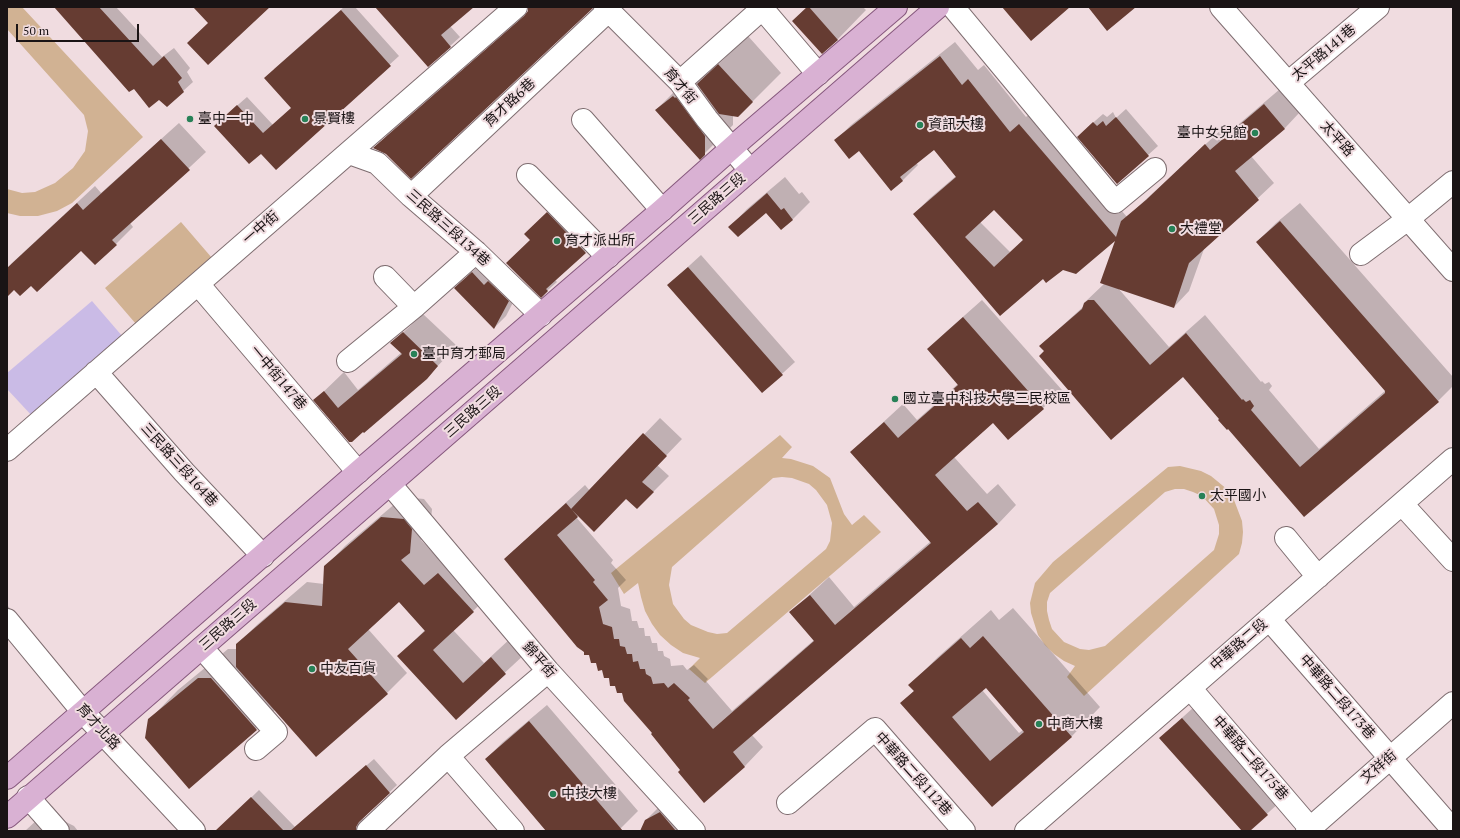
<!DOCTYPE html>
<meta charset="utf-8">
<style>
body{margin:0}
#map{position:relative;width:1460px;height:838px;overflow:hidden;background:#f0dce0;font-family:"PT Serif",serif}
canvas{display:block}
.frame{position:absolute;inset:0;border:8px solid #1a1415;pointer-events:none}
.scale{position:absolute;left:16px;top:24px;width:123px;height:18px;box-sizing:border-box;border:2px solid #1a1415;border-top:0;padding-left:5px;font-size:12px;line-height:14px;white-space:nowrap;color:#1a1415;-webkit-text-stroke:3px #f0dce0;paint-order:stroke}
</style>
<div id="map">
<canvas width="1460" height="838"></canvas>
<div class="frame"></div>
<div class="scale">50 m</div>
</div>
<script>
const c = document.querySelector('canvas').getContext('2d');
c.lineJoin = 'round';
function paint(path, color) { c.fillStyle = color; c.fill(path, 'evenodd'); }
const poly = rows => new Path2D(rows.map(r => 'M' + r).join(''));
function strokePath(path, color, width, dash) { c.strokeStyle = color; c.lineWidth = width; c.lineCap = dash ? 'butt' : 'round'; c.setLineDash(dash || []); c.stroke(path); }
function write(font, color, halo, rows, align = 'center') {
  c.font = font + ' "PT Serif","Noto Sans TC",serif'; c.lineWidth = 4; c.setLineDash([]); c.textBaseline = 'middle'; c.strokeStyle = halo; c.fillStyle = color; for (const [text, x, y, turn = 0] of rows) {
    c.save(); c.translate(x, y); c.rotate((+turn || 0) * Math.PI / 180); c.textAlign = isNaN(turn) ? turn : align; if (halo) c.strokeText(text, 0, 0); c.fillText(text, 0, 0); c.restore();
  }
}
paint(poly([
 [7,7,22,7,143,137,72,203,57,211,38,216,20,216,7,213,7,189,22,193,35,192,55,183,73,168,85,151,88,131,84,115,7,29],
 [181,222,212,258,136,324,105,288],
 [780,435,792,447,782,458,791,459,813,466,830,478,844,514,852,525,864,515,881,532,705,683,689,669,700,658,683,653,671,645,660,635,652,624,645,611,641,597,638,583,624,594,611,573],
 [782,477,792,478,809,484,816,490,827,505,832,523,830,541,826,549,727,633,717,634,708,632,691,625,684,619,673,604,669,585,672,567,773,478],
 [1180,466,1201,471,1211,476,1228,490,1234,500,1242,521,1243,532,1242,543,1239,554,1084,696,1067,677,1075,666,1064,661,1054,654,1045,645,1038,635,1031,613,1030,603,1035,583,1053,562,1168,467],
 [1175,489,1184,489,1193,492,1202,496,1214,509,1219,525,1219,534,1214,550,1105,646,1089,650,1080,649,1064,642,1052,629,1049,620,1047,611,1047,602,1050,593,1165,492]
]), '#d1b293');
paint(poly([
 [92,301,123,337,33,417,7,389,7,373]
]), '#cabbe6');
paint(poly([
 [56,7,116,7,162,57,174,48,190,68,187,72,193,82,183,91,159,99,134,88],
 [344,7,355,7,399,56,276,168,224,117,247,97,273,125,292,108,274,69],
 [384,7,472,7,450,26,460,37,428,66],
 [529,7,593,7,386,153,375,148,388,134,528,13],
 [807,7,863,7,866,10,838,39,822,53,793,21],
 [748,36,781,73,752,102,733,115,733,125,704,154,656,110,685,81,705,69,708,74],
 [955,42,978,70,984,65,1026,117,1035,109,1127,217,1221,130,1226,135,1280,89,1300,112,1285,128,1251,156,1274,183,1204,249,1189,291,1174,307,1118,288,1169,347,1205,315,1261,382,1262,381,1265,384,1269,382,1272,386,1269,390,1319,449,1386,390,1257,242,1276,223,1300,203,1453,377,1453,386,1438,401,1304,516,1183,375,1045,351,1040,346,1084,306,1084,303,1105,283,1117,238,1044,278,1000,315,914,214,929,199,956,176,934,149,916,163,918,165,902,181,859,149,836,140,851,125],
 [994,208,1024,239,1010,252,980,222],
 [1126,109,1158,146,1117,183,1087,128,1103,114,1107,117,1113,112,1116,118],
 [179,123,206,152,130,223,133,227,116,244,81,249,31,285,14,289,7,293,7,269,12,263,95,186,101,193],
 [785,177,799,194,802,192,810,202,793,219,781,229,766,211,730,227,747,209],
 [557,204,594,243,555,280,557,282,541,296,534,225],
 [701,255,795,362,762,392,668,285],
 [485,261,520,289,506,316,494,328,467,276],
 [982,300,1062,390,1043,408,1008,439,993,421,954,457,987,494,998,484,1016,505,998,524,752,735,763,747,745,766,704,801,623,692,590,654,585,652,505,559,585,485,590,491,660,418,682,439,657,465,669,476,637,508,626,498,579,515,576,517,613,560,611,563,626,580,618,588,621,606,630,609,632,621,637,621,639,628,644,628,645,636,650,636,652,643,657,643,658,651,663,651,664,656,670,659,671,666,683,665,687,670,694,665,708,679,706,681,732,711,814,640,791,612,829,577,854,607,931,541,851,452,903,404,917,420,959,383,928,349,947,331],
 [423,314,457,346,426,378,364,431,315,400,344,372,358,390,402,352,392,343],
 [403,497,424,499,432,509,430,531,421,540,445,566,494,591,453,630,484,663,512,637,526,653,456,718,399,656,425,630,399,601,368,629,407,673,387,693,275,710,256,729,189,787,149,720,178,690,228,649,237,649,237,644,258,624,307,582,324,584,325,567,345,546],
 [7,605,13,612,7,618],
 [1013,608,1100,707,1072,736,992,806,901,703,914,691,910,685,938,657,991,610,999,620],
 [986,686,1023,730,1019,733,982,690],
 [547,705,638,811,618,831,547,831,486,759,503,742],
 [1194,707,1280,802,1248,831,1244,831,1173,726],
 [374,759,397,785,366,815,363,819,363,826,358,831,219,831,218,830,259,790,295,827],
 [678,796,694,815,694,831,641,831,645,821,663,803],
 [52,806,66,822,74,826,78,831,25,831]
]), '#0003');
paint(poly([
 [54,7,99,7,153,66,164,56,182,78,178,82,184,92,167,107,159,100,149,108,134,89,129,92],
 [193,7,270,7,208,65,187,43,208,23],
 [375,7,474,7,441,35,451,47,428,67],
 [528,7,593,7,593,8,411,179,386,154,373,148,524,16,528,11],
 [807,7,809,7,838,40,822,54,792,21],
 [1002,7,1070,7,1031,41],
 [1088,7,1136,7,1107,31],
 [341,10,391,66,276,170,261,154,249,164,214,126,237,105,263,133,291,108,264,78],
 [940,56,962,85,968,79,1010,132,1019,124,1116,237,1121,221,1146,200,1205,144,1210,150,1264,104,1285,129,1235,171,1259,200,1189,263,1174,308,1100,283,1115,241,1076,274,1063,270,1046,283,1043,279,1000,316,913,214,956,177,934,150,900,177,903,181,891,191,859,151,849,159,834,140],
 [994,210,1023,240,994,267,965,237],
 [718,64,753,102,738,117,719,114,697,84],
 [673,96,675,98,676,97,705,136,705,155,700,160,655,110],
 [1116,117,1149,156,1117,184,1077,137,1093,122,1097,126,1103,121,1106,126],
 [161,139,190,170,112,240,117,245,95,265,81,251,37,292,31,286,20,296,14,290,7,297,7,268,77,203,83,210],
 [767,193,781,210,784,208,793,220,781,230,766,213,738,237,728,227],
 [547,212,586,253,546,289,548,291,541,298,506,263,530,240,524,234],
 [1280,221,1439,402,1304,517,1228,429,1227,430,1218,420,1219,419,1183,377,1111,440,1039,356,1044,351,1039,346,1082,309,1084,303,1088,300,1094,300,1150,365,1186,333,1242,400,1243,399,1246,402,1250,400,1254,406,1251,410,1300,467,1385,393,1385,391,1256,242],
 [688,267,783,375,762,393,667,285],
 [472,272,484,285,488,281,509,301,494,329,454,288],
 [963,317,1044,409,1008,440,993,423,935,475,967,511,978,502,998,524,733,752,745,767,704,803,678,772,680,770,651,734,652,733,624,701,622,693,617,693,615,686,610,686,609,678,604,678,602,670,598,671,596,663,591,663,589,655,584,655,584,652,577,647,504,559,566,503,578,517,557,535,595,580,593,582,608,600,599,607,603,624,612,627,614,639,619,639,620,646,625,647,627,654,632,654,633,662,638,661,640,669,645,669,646,674,651,677,653,684,664,683,668,688,674,683,690,698,688,700,713,729,814,641,789,612,810,595,835,625,931,543,850,452,884,422,898,438,958,385,927,349],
 [403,332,438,366,427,379,364,433,363,432,352,442,349,442,313,400,324,391,338,408,402,354,390,343],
 [643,433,667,456,642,482,654,492,637,509,626,499,594,532,571,509],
 [381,517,404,519,412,529,410,553,401,560,424,585,438,573,474,612,433,650,463,683,491,657,506,674,456,720,397,656,425,631,399,602,348,649,388,694,316,757,236,667,236,644,285,602,322,606,324,566],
 [983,636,1072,737,992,807,900,703,914,691,908,685,961,638,970,648],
 [986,688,1024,732,990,761,952,717],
 [198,678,211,678,257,730,189,789,145,738,148,719],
 [1182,718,1268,815,1250,831,1242,831,1159,738],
 [529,721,623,831,546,831,485,759],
 [366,765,390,793,359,822,356,827,356,831,290,831],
 [251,797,284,831,215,831],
 [660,812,676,831,640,831,645,820]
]), '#663c32');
const minor = poly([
 [605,7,680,82,707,119,750,170],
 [761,7,818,74],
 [953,7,1115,202,1155,169],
 [1221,7,1453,270],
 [680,82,764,7],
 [1288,83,1378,7],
 [583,120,662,210],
 [349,153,377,163,411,196,476,252,541,315],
 [528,175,608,257],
 [411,196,608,11],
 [1361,254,1408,219,1453,182],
 [385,277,414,307],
 [198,284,358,472],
 [348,361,414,307,476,252],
 [96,372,184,472,263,556],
 [7,450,516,7],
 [390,484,548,671,694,831],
 [1402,504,1453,560],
 [1286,538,1318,577],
 [1269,619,1453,830],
 [7,620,83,712,194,831],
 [202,648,276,732,256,749],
 [1190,688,1310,828],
 [448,756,513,831],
 [28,797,58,831],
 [788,803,875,729,964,831],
 [368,831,448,756,548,671],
 [1026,831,1453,459],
 [1307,831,1453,703]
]);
const major = poly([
 [7,778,358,472,662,210,743,138,896,7],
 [7,817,938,7]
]);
strokePath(minor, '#7e6d70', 24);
strokePath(major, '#86587d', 24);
strokePath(minor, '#fff', 22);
strokePath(major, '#d9b1d3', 22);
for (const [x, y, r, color] of [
 [190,119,4,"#278157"],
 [305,119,4,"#278157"],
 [920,125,4,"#278157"],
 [1255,133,4,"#278157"],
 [1172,229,4,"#278157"],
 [557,241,4,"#278157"],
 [414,354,4,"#278157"],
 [895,399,4,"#278157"],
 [1202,496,4,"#278157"],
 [312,669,4,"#278157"],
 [1039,724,4,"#278157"],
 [553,794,4,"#278157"]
]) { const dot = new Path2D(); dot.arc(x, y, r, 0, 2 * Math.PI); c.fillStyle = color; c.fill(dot); strokePath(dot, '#f0dce0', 1.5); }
write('14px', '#1a1415', '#f0dce0', [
 ["太平路141巷",1324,53,-40],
 ["育才街",680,86,50],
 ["育才路6巷",510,103,-43],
 ["太平路",1337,139,48],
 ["三民路三段",717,199,-41],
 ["一中街",261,228,-41],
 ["三民路三段134巷",448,228,42],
 ["一中街147巷",278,378,50],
 ["三民路三段",473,412,-41],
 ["三民路三段164巷",179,465,48],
 ["三民路三段",228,625,-41],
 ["中華路二段",1239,645,-41],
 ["錦平街",539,660,49],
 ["中華路二段173巷",1337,697,49],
 ["育才北路",98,727,48],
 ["中華路二段175巷",1250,758,49],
 ["文祥街",1379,767,-41],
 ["中華路二段112巷",913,774,48]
]);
write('14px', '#1a1415', '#f0dce0', [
 ["臺中一中",198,119],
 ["景賢樓",313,119],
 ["資訊大樓",928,125],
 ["臺中女兒館",1247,133,"right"],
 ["大禮堂",1180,229],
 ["育才派出所",565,241],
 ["臺中育才郵局",422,354],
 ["國立臺中科技大學三民校區",903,399],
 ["太平國小",1210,496],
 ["中友百貨",320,669],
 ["中商大樓",1047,724],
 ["中技大樓",561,794]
], 'left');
</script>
